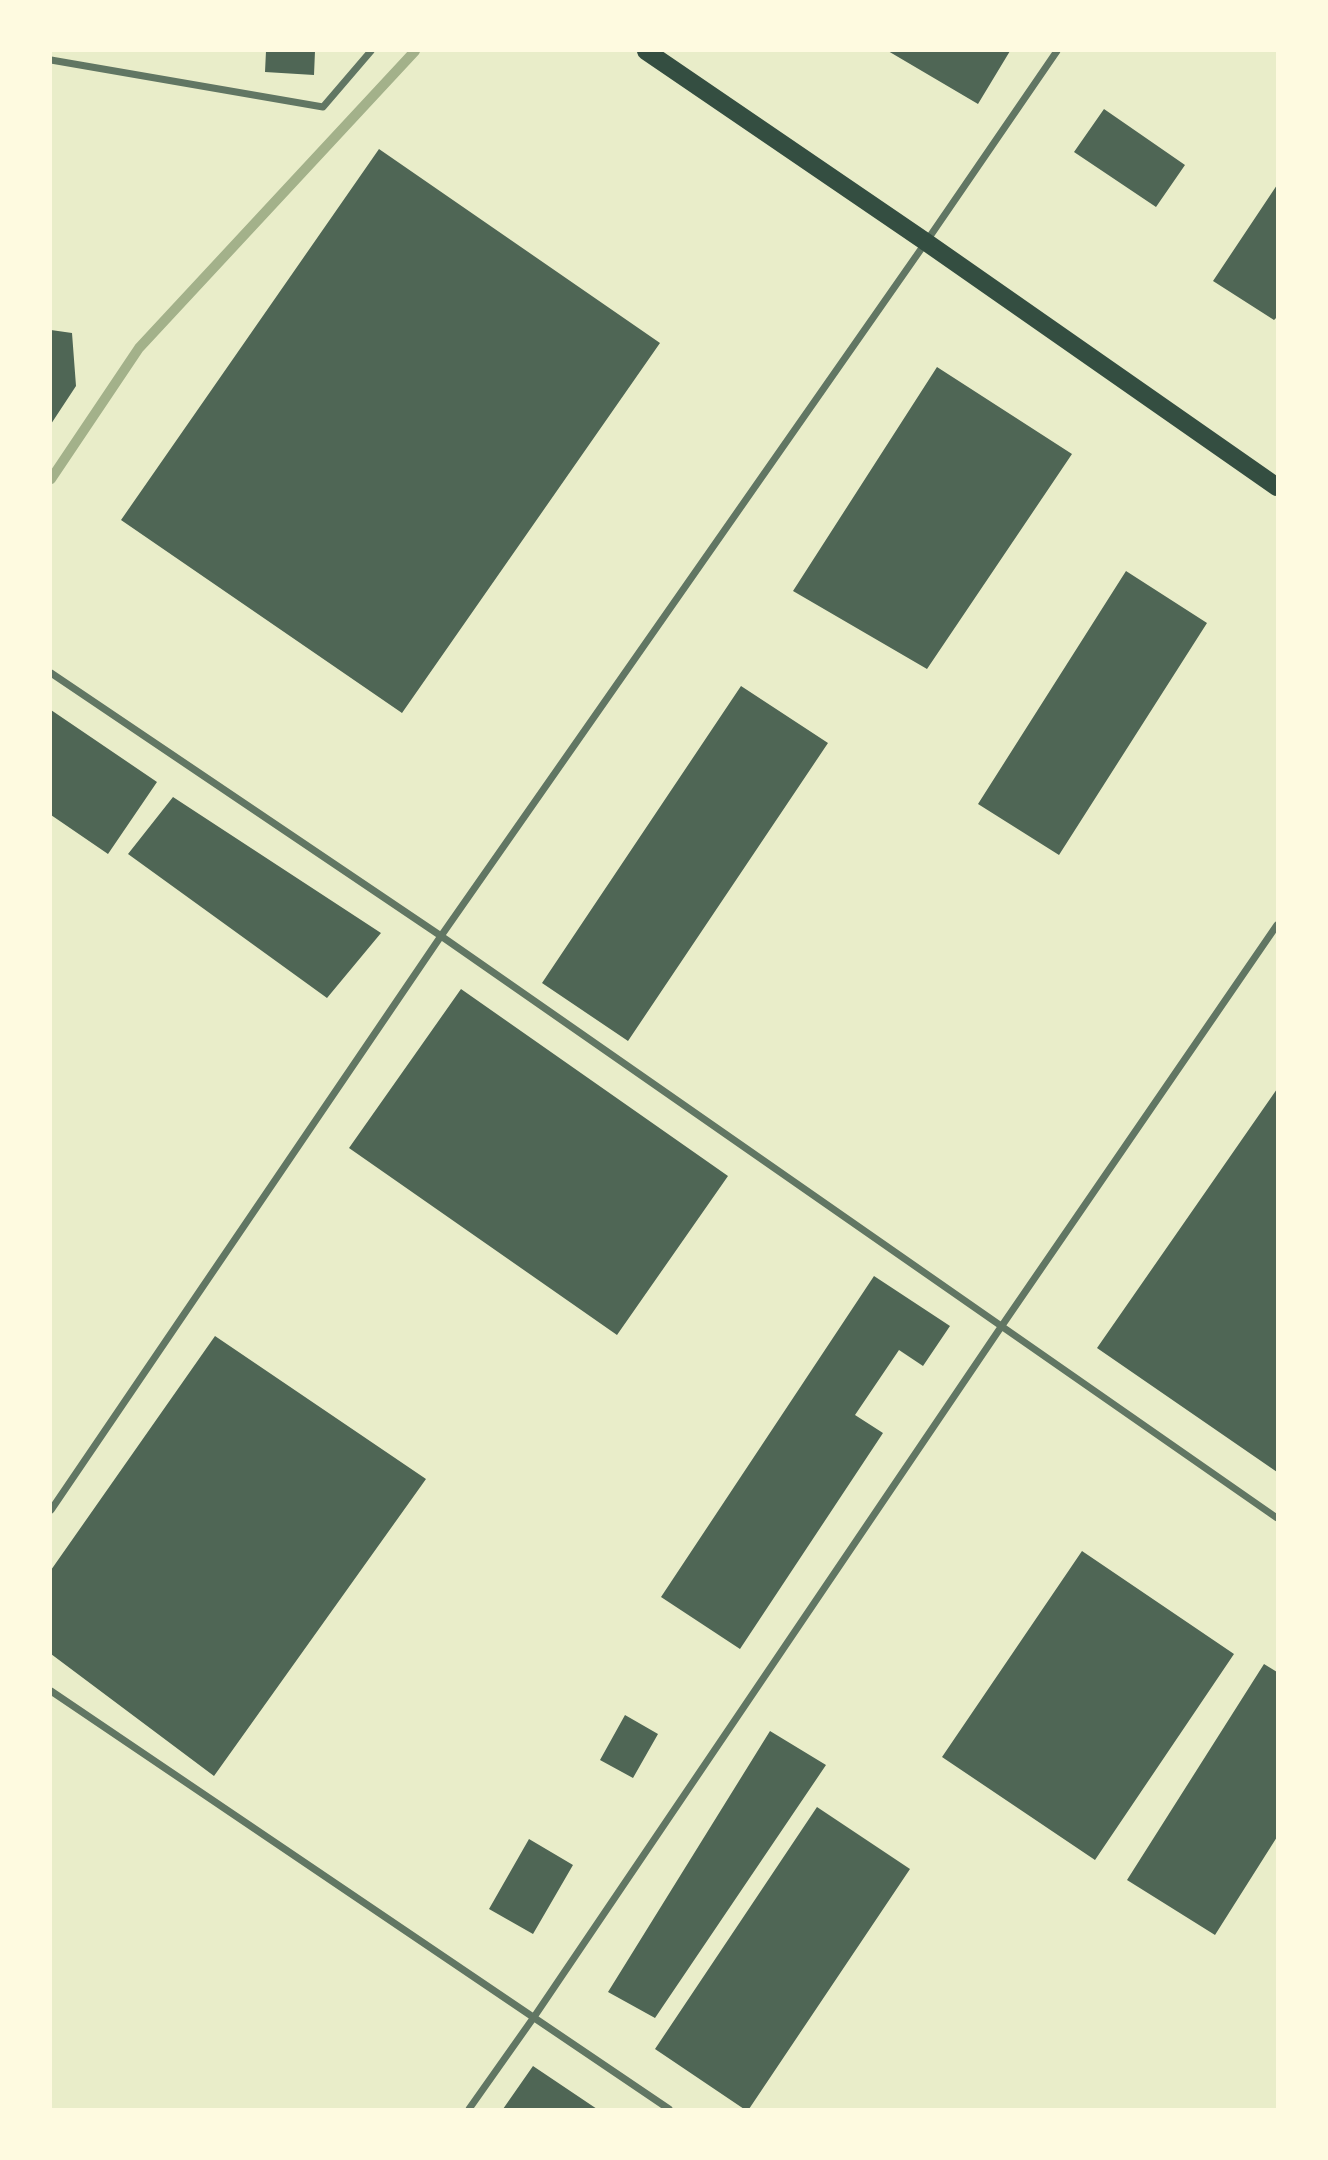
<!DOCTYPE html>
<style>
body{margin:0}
#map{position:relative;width:1328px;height:2160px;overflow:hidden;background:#e9edc9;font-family:Karla,sans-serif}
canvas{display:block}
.frame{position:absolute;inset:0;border:52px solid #fefae0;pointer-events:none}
</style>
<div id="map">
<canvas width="1328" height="2160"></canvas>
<div class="frame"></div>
</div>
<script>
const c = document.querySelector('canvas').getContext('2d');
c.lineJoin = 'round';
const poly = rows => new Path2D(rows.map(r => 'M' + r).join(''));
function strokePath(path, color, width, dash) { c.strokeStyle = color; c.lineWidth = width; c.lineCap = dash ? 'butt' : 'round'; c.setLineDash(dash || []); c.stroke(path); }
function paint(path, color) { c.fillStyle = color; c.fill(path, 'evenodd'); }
strokePath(poly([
 [51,479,139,348,415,51]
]), '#a3b18a', 10);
paint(poly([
 [266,51,315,51,314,75,265,72],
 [888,51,1010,51,978,104],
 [1104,109,1185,165,1156,207,1074,152],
 [379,149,660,343,402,713,121,520],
 [1277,185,1277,317,1274,320,1213,281],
 [51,330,72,333,76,386,51,424],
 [937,367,1072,454,927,669,793,591],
 [1126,571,1207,623,1059,855,978,804],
 [741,686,828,743,628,1041,542,983],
 [51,710,157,782,108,854,51,815],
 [173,797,381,933,327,998,128,854],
 [461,989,728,1176,617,1335,349,1148],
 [1277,1089,1277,1472,1097,1348],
 [874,1276,950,1326,923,1366,899,1350,855,1415,883,1433,740,1649,661,1597],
 [215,1336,426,1479,214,1776,51,1654,51,1570],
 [1082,1551,1234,1654,1095,1860,942,1757],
 [1264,1664,1277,1672,1277,1837,1215,1935,1127,1880],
 [625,1715,658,1734,633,1778,600,1760],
 [770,1731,826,1765,655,2018,608,1992],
 [817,1807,910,1869,749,2109,744,2109,655,2049],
 [529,1839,573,1865,533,1934,489,1909],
 [533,2066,597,2109,503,2109]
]), '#4f6655');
strokePath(poly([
 [51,60,323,107,371,51],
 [51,673,441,936,1277,1518],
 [51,1510,441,936,926,242,1057,51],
 [51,1691,669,2109],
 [469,2109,534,2017,1001,1327,1277,925]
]), '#617663', 7);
strokePath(poly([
 [646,51,926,242,1277,487]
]), '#344e41', 18);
</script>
